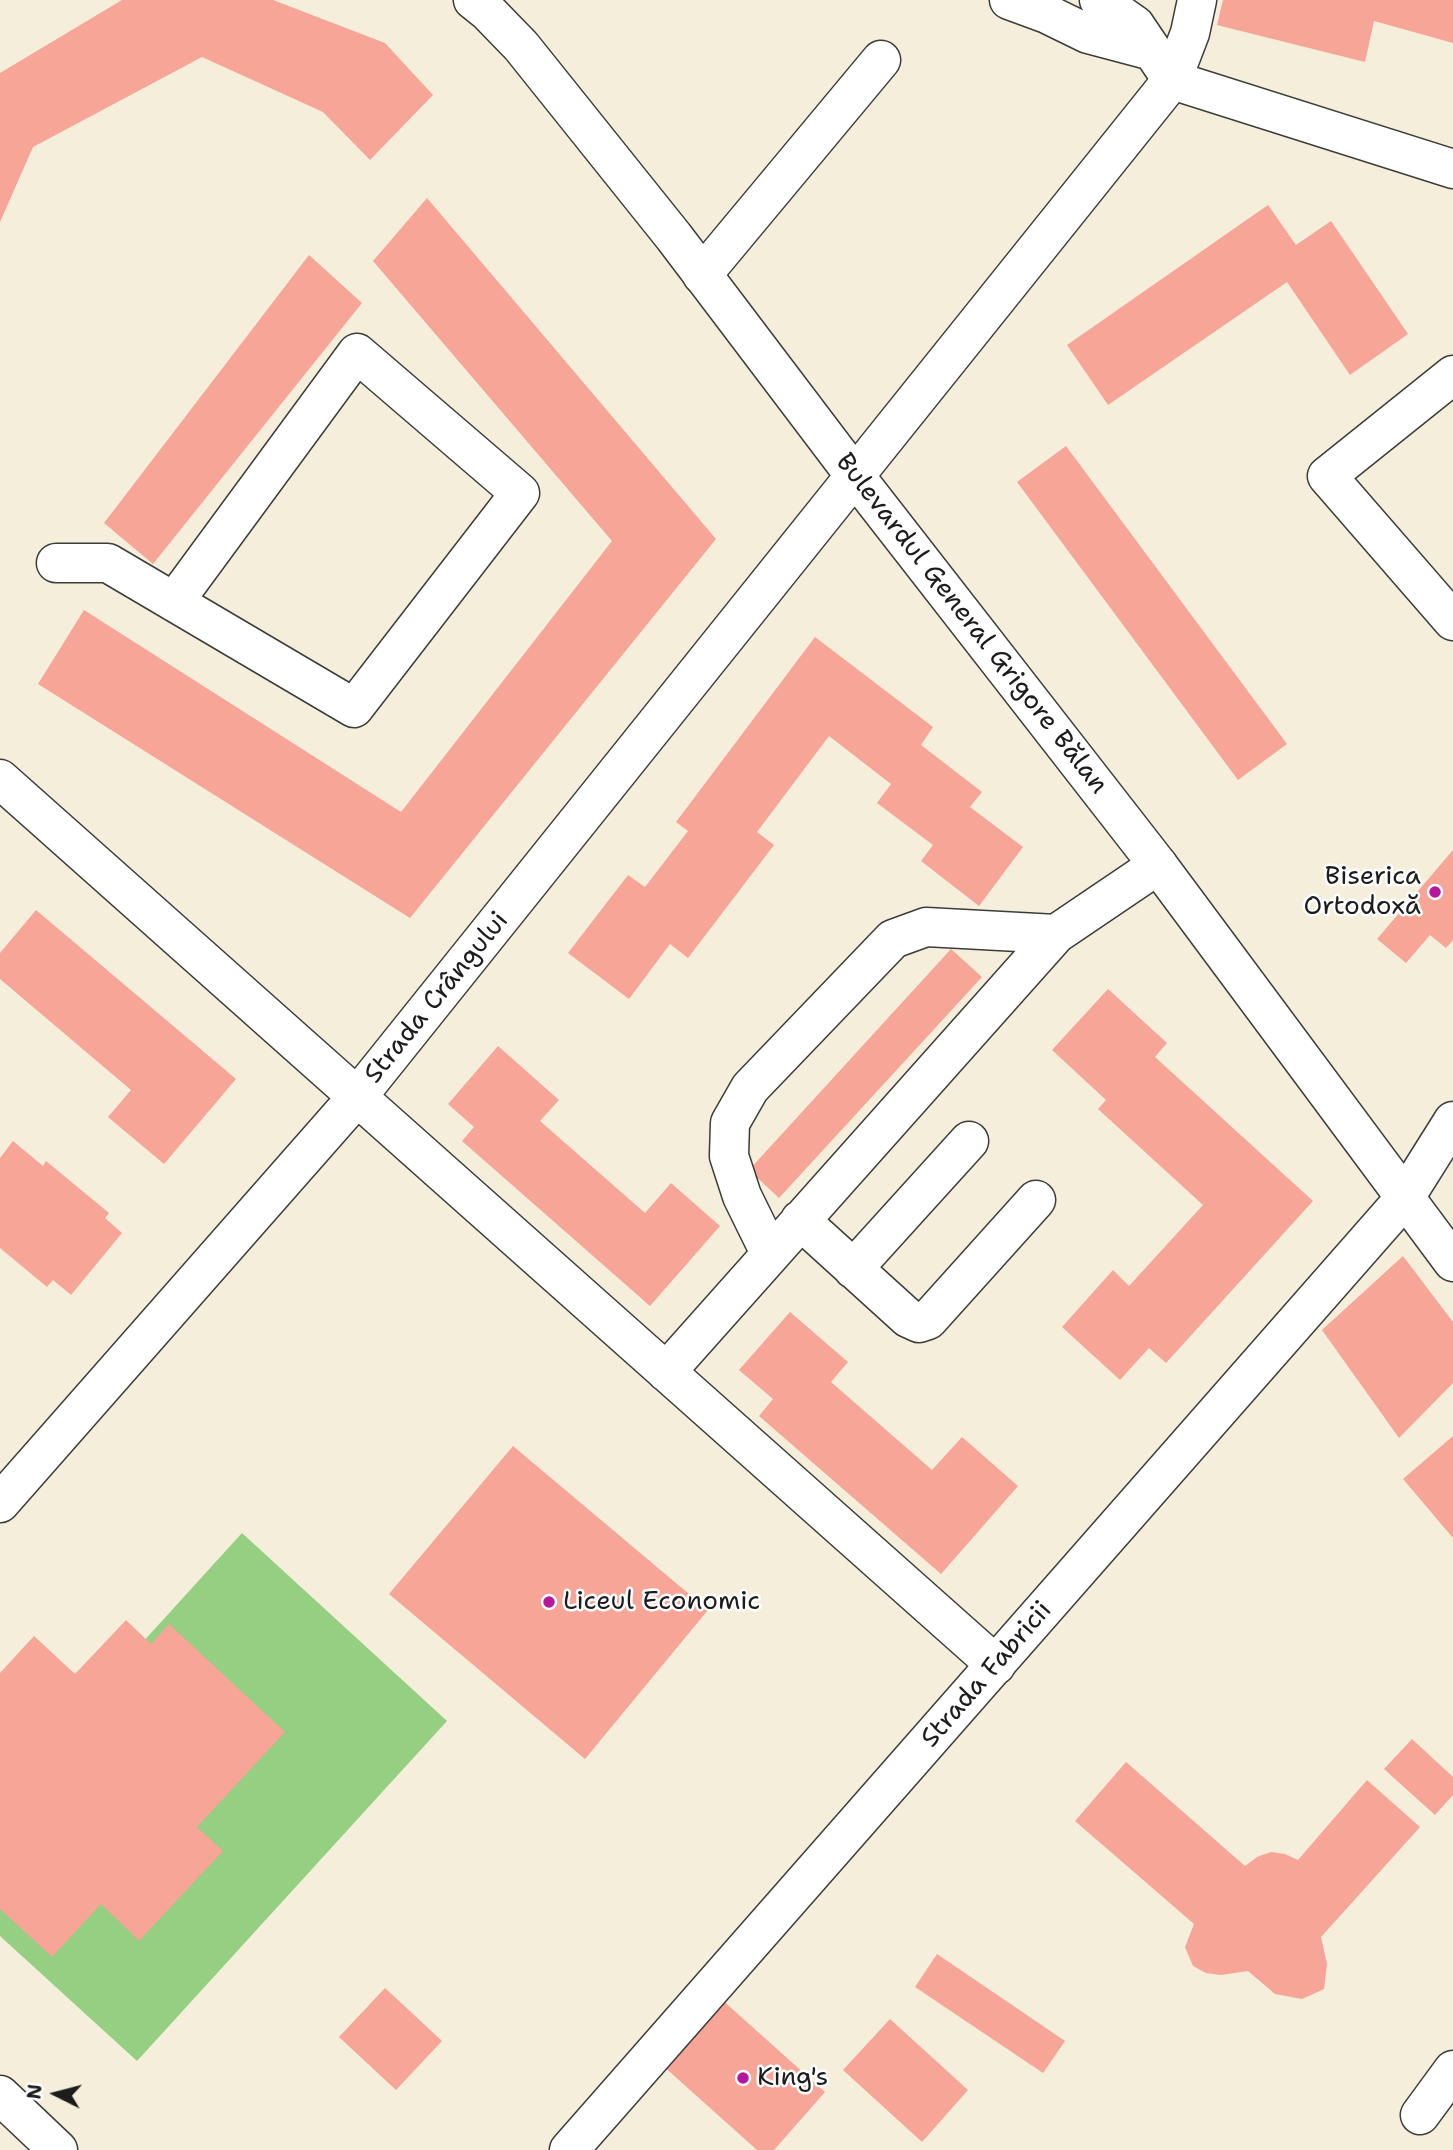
<!DOCTYPE html>
<meta charset="utf-8">
<style>
body{margin:0}
#map{position:relative;width:1453px;height:2150px;overflow:hidden;background:#f4eedb;font-family:"Shantell Sans",sans-serif}
canvas{display:block}
.north{position:absolute;left:21px;top:2059px;width:70px;height:70px;-webkit-text-stroke:5px #fff;paint-order:stroke;rotate:276deg;font-size:19px;font-weight:700;line-height:28px;text-align:center;color:#1c1c1c}
.north::after{content:'';display:block;margin:auto;width:24px;height:32px;background:#1c1c1c;clip-path:polygon(50% 0,100% 100%,50% 72%,0 100%)}
</style>
<div id="map">
<canvas width="1453" height="2150"></canvas>
<div class="north">N</div>
</div>
<script>
const c = document.querySelector('canvas').getContext('2d');
c.lineJoin = 'round';
function paint(path, color) { c.fillStyle = color; c.fill(path, 'evenodd'); }
const poly = rows => new Path2D(rows.map(r => 'M' + r).join(''));
function strokePath(path, color, width, dash) { c.strokeStyle = color; c.lineWidth = width; c.lineCap = dash ? 'butt' : 'round'; c.setLineDash(dash || []); c.stroke(path); }
function write(font, color, halo, rows, align = 'center') {
  c.font = font + ' "Shantell Sans",sans-serif'; c.lineWidth = 5; c.setLineDash([]); c.textBaseline = 'middle'; c.strokeStyle = halo; c.fillStyle = color; for (const [text, x, y, turn = 0] of rows) {
    c.save(); c.translate(x, y); c.rotate((+turn || 0) * Math.PI / 180); c.textAlign = isNaN(turn) ? turn : align; if (halo) c.strokeText(text, 0, 0); c.fillText(text, 0, 0); c.restore();
  }
}
paint(poly([
 [242,1533,447,1721,137,2061,0,1936,0,1799]
]), '#95cf82');
paint(poly([
 [122,0,273,0,385,43,433,95,370,160,323,112,202,57,33,147,0,222,0,73],
 [1223,0,1453,0,1453,43,1374,21,1365,62,1217,25],
 [427,198,716,539,410,918,38,684,84,610,401,812,612,541,373,261],
 [1268,205,1296,245,1331,221,1408,334,1350,375,1287,282,1108,405,1067,345],
 [309,255,362,303,153,564,104,523],
 [1066,446,1287,744,1238,780,1017,482],
 [815,637,933,727,921,745,982,792,970,807,1023,847,979,906,921,861,933,845,877,803,891,784,829,736,757,832,774,845,688,958,670,944,629,999,568,953,628,875,645,887,688,831,676,822],
 [1453,850,1453,940,1446,948,1430,935,1406,963,1377,939],
 [36,910,236,1079,164,1164,108,1117,131,1090,0,979,0,953],
 [951,949,982,977,779,1198,749,1170],
 [1108,989,1167,1043,1155,1057,1313,1201,1166,1363,1149,1348,1120,1380,1062,1327,1113,1270,1129,1286,1203,1205,1098,1109,1106,1100,1052,1050],
 [498,1046,559,1100,540,1121,645,1213,671,1183,720,1226,650,1306,462,1141,474,1127,448,1104],
 [13,1141,43,1166,46,1161,109,1213,105,1218,122,1233,71,1295,53,1280,47,1287,0,1248,0,1158],
 [1403,1256,1453,1322,1453,1383,1399,1438,1322,1330],
 [790,1312,848,1362,831,1382,932,1470,962,1437,1018,1486,941,1574,759,1416,773,1399,739,1370],
 [1453,1436,1453,1538,1403,1479],
 [513,1446,708,1610,585,1759,389,1594],
 [126,1620,151,1644,169,1624,285,1732,197,1827,223,1851,139,1941,101,1904,52,1957,0,1909,0,1673,34,1636,75,1674],
 [1412,1739,1453,1777,1453,1795,1435,1815,1384,1769],
 [1126,1762,1245,1866,1257,1857,1271,1852,1285,1854,1298,1860,1367,1780,1420,1827,1321,1937,1327,1964,1324,1989,1302,1999,1275,1994,1248,1971,1221,1975,1206,1973,1193,1966,1185,1947,1194,1924,1075,1821],
 [937,1954,1065,2041,1043,2073,915,1987],
 [385,1988,442,2041,396,2090,339,2037],
 [720,1998,825,2092,774,2150,757,2150,661,2064],
 [890,2019,968,2090,922,2142,843,2070]
]), '#f6a596');
const minor = poly([
 [1009,0,1047,14,1088,34,1152,51],
 [1099,0,1135,25,1172,80,1453,169],
 [702,275,881,60],
 [1453,375,1327,476,1453,621],
 [56,563,108,563,354,708,520,493,357,353,174,602],
 [0,779,996,1665],
 [1404,1199,1453,1121],
 [800,1220,908,1318,919,1323,928,1320,1036,1200],
 [770,1253,742,1196,729,1156,730,1123,750,1088,893,939,926,927,1056,934],
 [853,1269,969,1141],
 [666,1372,1056,934,1158,865],
 [0,1503,357,1097,1172,80,1190,33,1197,0],
 [0,2095,58,2150],
 [1420,2115,1453,2070]
]);
const major = poly([
 [473,0,488,12,521,46,674,237,855,476,1158,865,1453,1262],
 [569,2150,1404,1199]
]);
strokePath(minor, '#3c3c39', 41);
strokePath(major, '#3c3c39', 41);
strokePath(minor, '#fff', 38);
strokePath(major, '#fff', 38);
for (const [x, y, r, color] of [
 [1435,892,7,"#b5179e"],
 [549,1602,7,"#b5179e"],
 [743,2078,7,"#b5179e"]
]) { const dot = new Path2D(); dot.arc(x, y, r, 0, 2 * Math.PI); c.fillStyle = color; c.fill(dot); strokePath(dot, '#fff', 2.5); }
write('26px', '#1c1c1c', '#fff', [
 ["Bulevardul General Grigore Bălan",971,624,52],
 ["Strada Crângului",437,998,-51],
 ["Strada Fabricii",987,1675,-49]
]);
write('26px', '#1c1c1c', '#fff', [
 ["Biserica",1421,877,"right"],
 ["Ortodoxă",1421,907,"right"],
 ["Liceul Economic",563,1602],
 ["King's",757,2078]
], 'left');
</script>
